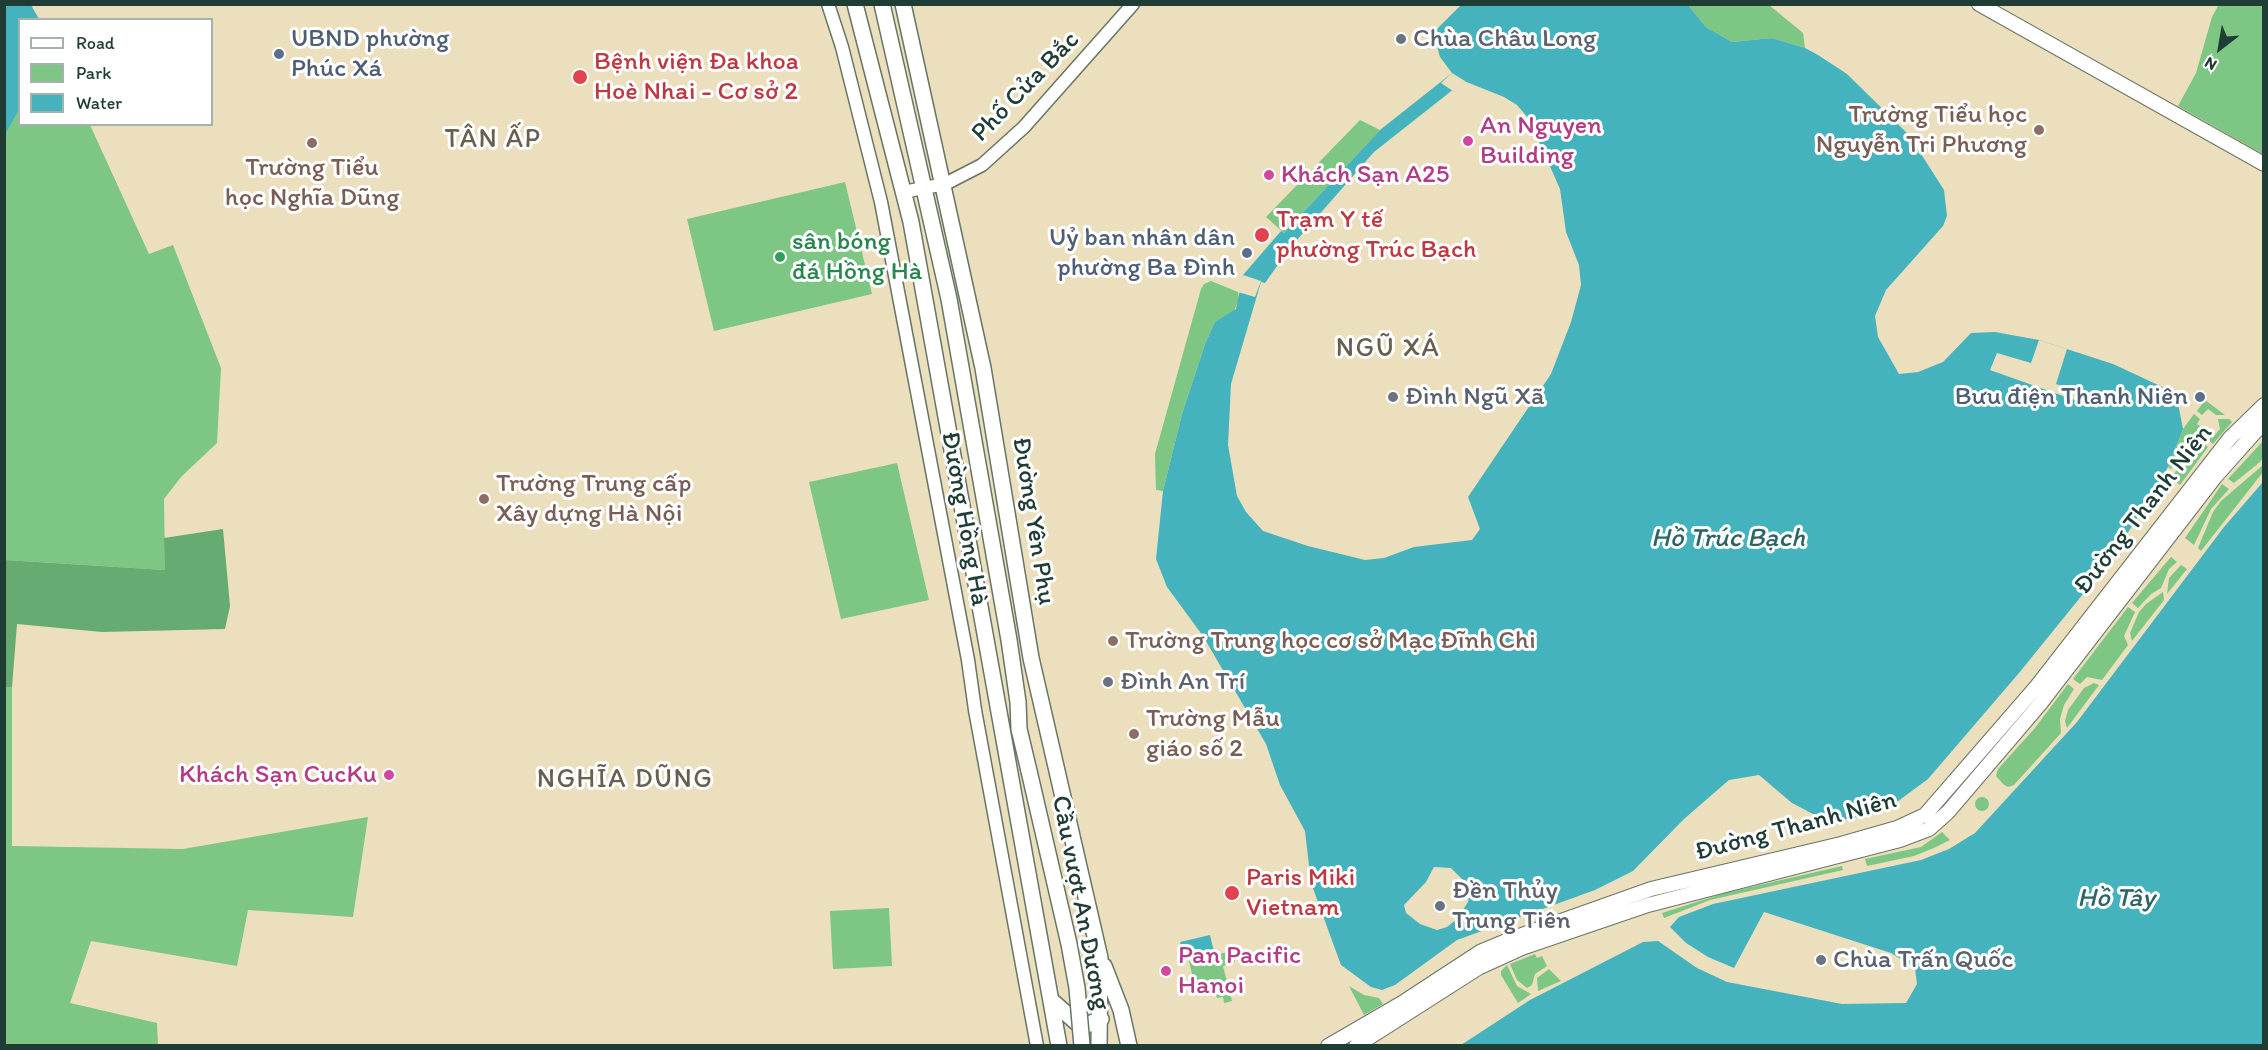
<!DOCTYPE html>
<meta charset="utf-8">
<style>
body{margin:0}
#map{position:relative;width:2268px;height:1050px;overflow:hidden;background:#ebdfbd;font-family:Itim,sans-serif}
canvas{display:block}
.frame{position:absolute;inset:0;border:6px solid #1f3d34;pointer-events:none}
.legend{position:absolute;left:18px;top:18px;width:195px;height:108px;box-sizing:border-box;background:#fff;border:2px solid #a5b1ae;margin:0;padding:8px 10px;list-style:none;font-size:18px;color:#1f3d34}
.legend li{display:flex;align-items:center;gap:12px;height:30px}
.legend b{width:30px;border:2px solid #a5b1ae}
.north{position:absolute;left:2190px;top:18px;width:60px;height:60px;-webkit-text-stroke:4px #fff;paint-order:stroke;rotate:211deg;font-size:16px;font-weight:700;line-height:24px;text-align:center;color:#1f3d34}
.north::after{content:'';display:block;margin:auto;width:21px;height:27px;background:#1f3d34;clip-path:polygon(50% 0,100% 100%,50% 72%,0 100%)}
</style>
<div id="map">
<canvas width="2268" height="1050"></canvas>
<div class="frame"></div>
<ul class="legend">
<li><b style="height:8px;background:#fff"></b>Road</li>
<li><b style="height:16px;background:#7dc683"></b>Park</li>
<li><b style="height:16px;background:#44b3bd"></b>Water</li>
</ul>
<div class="north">N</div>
</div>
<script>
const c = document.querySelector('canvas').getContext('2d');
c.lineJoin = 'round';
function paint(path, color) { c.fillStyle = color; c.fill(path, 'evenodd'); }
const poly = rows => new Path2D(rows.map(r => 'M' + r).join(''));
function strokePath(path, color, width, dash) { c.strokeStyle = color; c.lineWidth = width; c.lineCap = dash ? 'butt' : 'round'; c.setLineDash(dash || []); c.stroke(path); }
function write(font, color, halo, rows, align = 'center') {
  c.font = font + ' Itim,sans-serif'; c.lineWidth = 6; c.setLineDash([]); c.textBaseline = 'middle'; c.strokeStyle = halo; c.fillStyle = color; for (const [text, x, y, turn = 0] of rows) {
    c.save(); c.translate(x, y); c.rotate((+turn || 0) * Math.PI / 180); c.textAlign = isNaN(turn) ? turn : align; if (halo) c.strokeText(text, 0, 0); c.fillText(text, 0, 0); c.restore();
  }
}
paint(poly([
 [2219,4,2263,5,2263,154,2178,106,2196,73,2212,17],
 [1688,5,1769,5,1803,33,1805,48,1772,38,1732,42,1706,27],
 [19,110,20,124,90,125,149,254,173,245,221,368,217,443,181,477,164,499,165,570,5,560,4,134],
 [1360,120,1380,130,1284,233,1266,217],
 [845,182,872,294,714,331,687,219],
 [1211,281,1238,292,1239,300,1233,313,1215,322,1205,344,1182,414,1163,491,1156,490,1155,454,1201,289,1204,284],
 [2205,400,2225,415,2216,415,2208,409,2202,415,2197,411],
 [2194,414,2200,419,2197,424,2202,428,2171,469,2168,467,2183,429],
 [2218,419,2229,419,2232,422,2213,444,2202,435,2205,431,2213,437,2220,429],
 [2199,440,2208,447,2180,485,2171,478],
 [2263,441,2263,458,2260,462,2234,483,2228,479],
 [897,463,929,600,841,619,809,482],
 [2263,465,2263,472,2201,551,2198,548,2213,512,2221,501],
 [2222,484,2229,489,2211,509,2194,545,2185,538],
 [2171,557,2177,562,2169,569,2161,588,2151,594,2138,608,2132,603],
 [2181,565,2187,569,2167,594,2169,578],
 [2163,592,2164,600,2132,641,2130,633,2139,612,2146,604],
 [2128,607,2135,612,2124,636,2128,645,2102,680,2087,677,2080,684,2073,679],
 [2094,683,2099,685,2067,728,2065,721,2068,710,2084,688],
 [2068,684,2074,689,2064,705,2060,719,2061,733,2014,785,2008,787,2003,784,1996,776,1998,769,2035,728],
 [5,687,12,687,12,846,183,849,368,817,353,917,248,910,237,966,91,941,70,1003,157,1023,158,1045,5,1045],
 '1975 804a7 7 0 1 1 14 0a7 7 0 1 1-14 0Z',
 [1942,832,1950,840,1934,848,1914,856,1867,866,1865,859,1921,847],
 [1842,866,1843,870,1710,900,1664,918,1662,913,1725,893],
 [889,908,892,966,833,969,830,911],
 [1232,951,1235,962,1223,966,1232,1001,1224,1003,1223,997,1217,998,1215,992,1210,993,1208,986,1202,988,1200,981,1194,983,1189,961],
 [1535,954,1537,958,1542,956,1547,966,1535,974,1532,985,1527,988,1517,980,1510,964],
 [1507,965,1517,986,1531,994,1518,1003,1501,975,1501,971],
 [1549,969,1561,981,1538,991,1537,978],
 [1349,986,1364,995,1379,998,1383,1004,1364,1015]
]), '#7dc683');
paint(poly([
 [223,529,230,606,225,629,102,632,17,624,12,687,5,687,5,560,165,570,164,538]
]), '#66ab71');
paint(poly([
 [5,4,31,5,39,19,20,20,19,110,5,134],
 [1461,5,1688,5,1706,27,1732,42,1772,38,1805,48,1818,55,1847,74,1909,135,1944,190,1947,216,1943,226,1886,290,1875,316,1878,337,1899,374,1918,372,1943,362,1971,333,1995,332,2039,340,2113,364,2169,390,2178,403,2183,429,2168,467,2113,557,2019,673,1928,779,1882,813,1841,820,1813,814,1792,803,1759,775,1729,780,1684,819,1633,871,1595,890,1457,940,1395,985,1382,990,1371,987,1341,965,1311,883,1305,831,1280,785,1266,744,1203,636,1167,587,1156,559,1163,491,1182,414,1205,344,1215,322,1236,309,1243,275,1281,231,1284,233,1380,130,1452,73,1440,57,1435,39,1437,29],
 [1464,81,1504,97,1517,105,1529,119,1560,189,1566,232,1579,265,1581,285,1571,322,1551,374,1468,497,1480,529,1472,540,1414,547,1384,558,1365,560,1308,546,1263,531,1246,512,1237,496,1228,445,1231,384,1261,282,1265,283,1289,249,1374,152],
 [1434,867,1451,868,1463,880,1470,893,1468,902,1457,919,1447,927,1437,930,1420,924,1406,913,1404,905,1426,882],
 [2263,482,2263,1045,1461,1045,1530,1000,1643,942,1658,941,1697,968,1727,982,1842,1004,1906,1003,1917,984,1915,968,1891,953,1764,912,1734,968,1708,957,1686,943,1670,927,1679,917,1713,904,1921,860,1949,849,1975,833,2077,722,2224,527],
 [1210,935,1214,952,1184,959,1180,942]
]), '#44b3bd');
paint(poly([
 [1452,73,1465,81,1453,91,1441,83],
 [1243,275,1261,281,1255,297,1238,292],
 [2039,340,2067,349,2056,384,2095,397,2094,400,2099,402,2097,408,1990,370,1997,353,2031,363]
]), '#ebdfbd');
const tertiary = poly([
 [828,4,842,47,881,202,968,660,975,710,1037,1046],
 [903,192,945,184,982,165,1024,127,1133,4]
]);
const secondary = poly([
 [1979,4,2264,164],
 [1328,1046,1402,1003,1480,952,1516,937,1651,889,1841,844,1897,828,1925,815,2037,686,2230,438,2264,405],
 [1356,1046,1478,968,1522,948,1648,905,1900,840,1929,829,1948,812,2040,704,2215,477,2264,422]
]);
const primary = poly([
 [855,4,911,222,1059,1046],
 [882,4,949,299,1009,640,1018,702,1019,729,1029,771],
 [903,4,983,368,1031,658,1100,958,1099,1046],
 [1104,966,1121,1010,1129,1046],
 [1051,1000,1077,1023,1084,1026,1101,1019]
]);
strokePath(tertiary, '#667664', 15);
strokePath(secondary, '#667664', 16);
strokePath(primary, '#667664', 18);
strokePath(tertiary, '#fff', 12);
strokePath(secondary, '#fff', 14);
strokePath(primary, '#fff', 15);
const primaryBridge = poly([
 [1029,771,1069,944,1077,988,1082,1046]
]);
strokePath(primaryBridge, '#667664', 18, []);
strokePath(primaryBridge, '#fff', 15);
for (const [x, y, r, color] of [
 [1401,39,6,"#6b7280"],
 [279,54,6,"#5c6f8a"],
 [580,77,8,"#e0444e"],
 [2039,130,6,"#8d6e63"],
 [1468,141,6,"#d1479c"],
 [312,143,6,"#8d6e63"],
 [1269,175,6,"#d1479c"],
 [1262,235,8,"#e0444e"],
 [1247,253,6,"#5c6f8a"],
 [780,257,6,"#2e9e5b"],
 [1393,397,6,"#6b7280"],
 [2200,397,6,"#5c6f8a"],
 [484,499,6,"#8d6e63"],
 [1113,641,6,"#8d6e63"],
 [1108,682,6,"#6b7280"],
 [1134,734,6,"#8d6e63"],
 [389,775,6,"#d1479c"],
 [1232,893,8,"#e0444e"],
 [1440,906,6,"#6b7280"],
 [1821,960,6,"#6b7280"],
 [1166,971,6,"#d1479c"]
]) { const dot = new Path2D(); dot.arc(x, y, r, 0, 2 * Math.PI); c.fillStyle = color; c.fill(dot); strokePath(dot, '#fff', 2); }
write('26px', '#4e5e75', '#fff', [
 ["UBND phường",291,39,"left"],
 ["Phúc Xá",291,69,"left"],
 ["Uỷ ban nhân dân",1235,238],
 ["phường Ba Đình",1235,268],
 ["Bưu điện Thanh Niên",2188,397]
], 'right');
write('26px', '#5b616d', '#fff', [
 ["Chùa Châu Long",1413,39],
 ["Đình Ngũ Xã",1405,397],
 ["Đình An Trí",1120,682],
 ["Đền Thủy",1452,891],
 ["Trung Tiên",1452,921],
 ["Chùa Trấn Quốc",1833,960]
], 'left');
write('26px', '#be3a42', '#fff', [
 ["Bệnh viện Đa khoa",594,62],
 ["Hoè Nhai - Cơ sở 2",594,92],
 ["Trạm Y tế",1276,220],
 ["phường Trúc Bạch",1276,250],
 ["Paris Miki",1246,878],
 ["Vietnam",1246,908]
], 'left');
write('26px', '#1f3d34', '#fff', [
 ["Phố Cửa Bắc",1026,87,-46],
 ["Đường Thanh Niên",2144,510,-52],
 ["Đường Hồng Hà",964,519,80],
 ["Đường Yên Phụ",1033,521,81],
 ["Đường Thanh Niên",1796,827,-15],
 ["Cầu vượt An Dương",1080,903,79]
]);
write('26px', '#785e54', '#fff', [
 ["Trường Tiểu học",2027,115,"right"],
 ["Nguyễn Tri Phương",2027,145,"right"],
 ["Trường Tiểu",312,168,"center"],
 ["học Nghĩa Dũng",312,198,"center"],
 ["Trường Trung cấp",496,484],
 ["Xây dựng Hà Nội",496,514],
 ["Trường Trung học cơ sở Mạc Đĩnh Chi",1125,641],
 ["Trường Mẫu",1146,719],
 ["giáo số 2",1146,749]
], 'left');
write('26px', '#b23c85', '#fff', [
 ["An Nguyen",1480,126],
 ["Building",1480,156],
 ["Khách Sạn A25",1281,175],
 ["Khách Sạn CucKu",377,775,"right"],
 ["Pan Pacific",1178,956],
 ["Hanoi",1178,986]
], 'left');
write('26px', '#27864d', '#fff', [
 ["sân bóng",792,242],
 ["đá Hồng Hà",792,272]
], 'left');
c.letterSpacing = '1.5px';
write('27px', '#685f51', '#fff', [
 ["TÂN ẤP",493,140],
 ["NGŨ XÁ",1388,349],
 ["NGHĨA DŨNG",625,780]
]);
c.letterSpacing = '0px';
write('italic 27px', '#2c6664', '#fff', [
 ["Hồ Trúc Bạch",1728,539],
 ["Hồ Tây",2116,899]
]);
</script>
